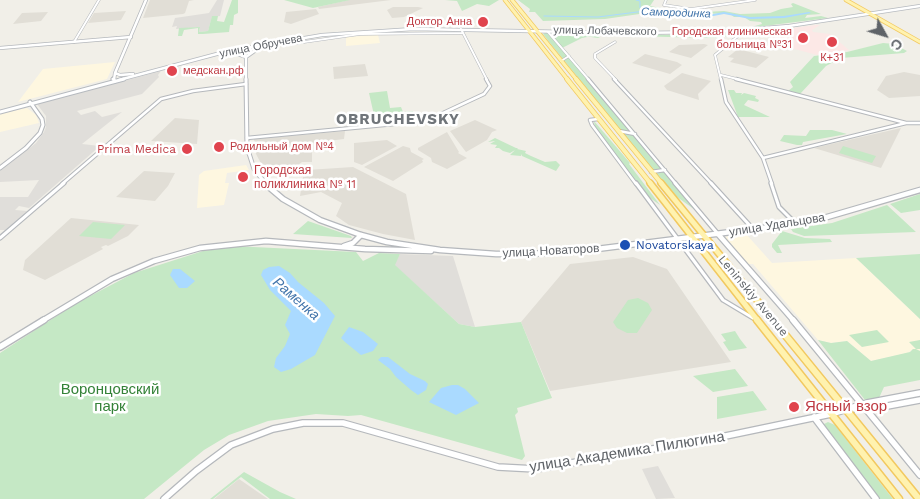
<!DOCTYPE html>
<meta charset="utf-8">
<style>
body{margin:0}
#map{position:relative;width:920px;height:499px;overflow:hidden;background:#f1efe8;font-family:"Work Sans",sans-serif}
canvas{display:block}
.north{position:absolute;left:860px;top:10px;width:50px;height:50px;-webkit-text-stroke:4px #fff;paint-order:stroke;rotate:129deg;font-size:14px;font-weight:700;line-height:20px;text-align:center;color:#5f6368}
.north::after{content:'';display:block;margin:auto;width:18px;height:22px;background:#5f6368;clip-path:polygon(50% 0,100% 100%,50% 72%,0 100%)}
</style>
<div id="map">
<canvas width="920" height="499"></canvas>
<div class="north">С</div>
</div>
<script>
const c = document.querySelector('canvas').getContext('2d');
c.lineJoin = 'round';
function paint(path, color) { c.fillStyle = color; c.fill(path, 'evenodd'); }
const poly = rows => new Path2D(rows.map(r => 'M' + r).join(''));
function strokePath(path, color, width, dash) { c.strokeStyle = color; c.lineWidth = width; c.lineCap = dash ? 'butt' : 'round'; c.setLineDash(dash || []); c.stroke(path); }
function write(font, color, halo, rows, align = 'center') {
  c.font = font + ' "Work Sans",sans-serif'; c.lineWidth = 5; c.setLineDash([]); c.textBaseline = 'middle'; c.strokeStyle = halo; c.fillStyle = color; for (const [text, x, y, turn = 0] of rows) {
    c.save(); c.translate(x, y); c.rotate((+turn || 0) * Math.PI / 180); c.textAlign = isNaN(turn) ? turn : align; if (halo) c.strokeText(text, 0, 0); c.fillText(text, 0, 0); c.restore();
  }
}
paint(poly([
 [378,35,380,43,346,46,346,37],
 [115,62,107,79,18,102,43,69],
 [27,108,36,115,39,123,0,132,0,114],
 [246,165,249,170,227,173,225,183,229,183,224,205,197,208,199,175,204,171],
 [746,234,772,263,856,258,920,319,920,351,913,349,908,353,871,361,847,341,831,343,818,340,753,264,748,264,725,237]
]), '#fef7e0');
paint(poly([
 [217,0,224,0,220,16,212,17,208,31,199,32,200,27,176,29,177,26,172,27,175,18,209,13],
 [161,71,158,75,159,77,142,94,77,111,81,115,95,111,102,117,122,112,82,144,100,146,29,208,19,206,15,210,27,211,5,230,0,230,0,197,28,197,39,180,0,182,0,171,36,143,44,132,46,127,46,116,37,104],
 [400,254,453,256,475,327,459,324,394,265],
 [658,466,675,498,656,499,642,469]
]), '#e0deda');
paint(poly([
 [150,0,194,0,189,1,185,13,183,14,143,18],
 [348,0,391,0,319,9,318,7],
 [393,7,418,7,423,8,404,17,392,18,387,10],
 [316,9,319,14,291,24,284,22,286,12],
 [126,11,121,20,88,23,94,13],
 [48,12,41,21,13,24,22,13],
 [704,44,708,45,691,58,669,52,679,45],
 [738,49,769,57,756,68,730,62,734,58,728,57],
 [645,54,677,62,682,65,670,74,632,63],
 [365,64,368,76,334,79,333,67],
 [904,72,920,75,920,96,889,98,877,90,886,76],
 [682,73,711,81,698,94,699,100,667,90,664,86],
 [175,118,199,120,197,144,151,141],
 [475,120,497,130,492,132,487,140,466,152,450,131],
 [901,128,881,168,814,148,870,135],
 [345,131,344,139,312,143,305,146,312,150,312,162,302,162,298,165,300,166,264,169,256,154,254,139],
 [447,132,459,152,458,153,467,158,447,169,432,162,431,158,418,150,418,148],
 [387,140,397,146,362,165,354,162,354,143],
 [403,146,410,148,411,152,424,159,422,160,423,162,393,181,364,167],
 [353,167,406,194,415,240,383,234,349,225,336,216,342,203,321,192,300,196,304,171,307,170],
 [144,171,175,173,168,186,155,201,116,197],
 [71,218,139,225,128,236,108,246,106,245,101,247,103,249,45,280,23,270,25,260],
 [633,257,667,269,731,362,550,391,521,322,570,264],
 [239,479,268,499,214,499]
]), '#e1ded6');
paint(poly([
 [816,25,820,25,812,30,813,32,830,34,849,50,817,55,787,47,768,34,752,33]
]), '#fce8e6');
paint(poly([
 [232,0,238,0,238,13,234,15,233,25,230,25,229,32,203,34,198,34,198,28,184,30,182,36,178,36,179,28,200,27,199,32,208,31,212,16,218,16,217,21,224,22],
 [284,0,350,0,313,8],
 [445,0,499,0,489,6,477,4,462,11,457,1],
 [518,0,654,0,650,6,661,8,660,11,605,19,543,21,535,12,529,12,530,9],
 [793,3,821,14,807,15,805,18,821,16,828,18,756,27,755,26,762,24,761,22,750,21,744,17,734,17,730,14,684,13,724,11,740,14,770,13,781,9,793,7,791,4],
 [547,32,674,35,741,32,736,36,706,38,598,35,595,36,600,37,598,38,591,37,592,36,582,38,562,48,698,212,670,192,549,42,543,34],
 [883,43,894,44,907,51,904,53,841,58,826,66,800,94,788,91,793,87,790,82,814,56,847,52],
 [728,90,734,90,736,93,742,93,741,95,744,93,756,96,755,98,759,100,758,102,748,100,744,105,770,117,738,117],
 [387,91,390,108,401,107,403,112,413,111,415,121,376,124,369,93],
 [594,121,630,163,629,164,660,205,646,195,595,128],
 [810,130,832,130,847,134,803,142,802,145,797,145,780,141,784,135,806,136],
 [495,138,516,148,518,148,517,149,526,151,525,153,531,156,545,162,556,161,560,165,556,171,522,156,522,154,521,156,510,155,515,150,510,153,503,151,499,148,495,148,497,145,490,144,495,141,488,142],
 [843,146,876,156,872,163,839,153],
 [920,194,920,210,901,213,890,204],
 [887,205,916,232,804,236,793,232,791,229,832,223],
 [308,221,351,236,352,238,293,234],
 [93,222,125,225,111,239,79,236],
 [782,231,805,238,830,239,832,242,778,245,782,253,777,253,772,247,772,244],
 [233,246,356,252,363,261,379,253,400,254,395,265,459,324,475,327,521,322,552,398,517,408,518,412,515,415,525,456,522,460,361,415,348,416,316,414,268,421,229,435,204,450,144,499,0,499,0,353,75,304,134,273,203,251],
 [920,254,920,319,856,258],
 [638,298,648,303,652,310,637,333,627,333,617,328,613,322,628,300],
 [877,330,889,342,862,347,849,335],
 [735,331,740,339,747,348,729,351,723,342,726,341,721,334],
 [818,340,831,343,847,341,871,361,910,352,913,349,916,349,909,342,920,340,920,349,916,349,920,351,920,380,884,387,879,398,865,400],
 [735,369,748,386,713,392,693,376],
 [753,391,767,410,717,419,717,397],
 [828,422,835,425,893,499,879,499,824,427,824,424],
 [244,472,280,492,296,499,270,499,241,477,213,499,210,499]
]), '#c5e8c5');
paint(poly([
 [279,266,290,273,298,282,324,303,335,316,315,355,291,369,281,372,274,367,276,358,285,346,290,334,285,325,291,311,270,290,261,275,263,270,269,267],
 [173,269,180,269,195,281,187,288,179,288,170,275],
 [349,327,363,332,378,344,373,351,361,355,345,342,341,338],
 [381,357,388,357,410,374,425,381,428,384,426,390,418,395,411,390,396,377,390,369,378,360],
 [452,385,458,385,465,389,479,403,456,415,429,402,441,388]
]), '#aadaff');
strokePath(poly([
 [636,0,640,1,640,8,645,11],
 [544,16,598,17,645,11]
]), '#aadaff', 1);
paint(poly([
 [644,10,657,12,667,10,708,15,724,12,750,17,784,16,809,12,811,13,784,18,750,19,724,14,708,17,667,12,657,14,644,12,644,10]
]), '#aadaff');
const minorFar2 = poly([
 [666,0,664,5,691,9,755,0],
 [461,29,487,80],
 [548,32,589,80],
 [284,41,290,44,360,34,462,33],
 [74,42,99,0],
 [615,42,595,54,595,58,616,80],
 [561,61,569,56],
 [721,75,741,80],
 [721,80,715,55,744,31,741,29]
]);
const minorFar1 = poly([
 [588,79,676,184],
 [614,79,712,184],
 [721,79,726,102,763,158,772,184],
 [736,79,906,123],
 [598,119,590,120,592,125,636,184],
 [619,131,635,134],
 [247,138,426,121,484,94,490,86,486,79],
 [763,158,906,123,920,123],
 [651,172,665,170],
 [62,184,161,99,193,91,246,84]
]);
const minor = poly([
 [636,183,723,300,753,318],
 [675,183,718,234],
 [711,183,753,229],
 [771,183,779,207,795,223],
 [0,238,64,183]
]);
const tertiaryFar3 = poly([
 [0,48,131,37],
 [220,53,235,53,246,57],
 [246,57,246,80],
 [246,57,263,45],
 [115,73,120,75,133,74],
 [114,80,115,73,146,0]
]);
const tertiaryFar2 = poly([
 [113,79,115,81],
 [246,79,247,147,254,169,266,184],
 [0,168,26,148,40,133,43,125,42,119,30,102]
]);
const tertiaryFar1 = poly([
 [264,183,283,199,320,220,361,235,387,242,440,250,496,254,531,254,589,250,810,222,920,190],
 [718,234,794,321],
 [344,246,353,243,361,235],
 [42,321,112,279,154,261,200,248,266,241,365,249,431,251]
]);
const tertiary = poly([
 [793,320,920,475],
 [0,347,44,320],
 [855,409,882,407,920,400],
 [814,417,876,499],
 [164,499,196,471,231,445,273,429,303,423,343,423,498,467,536,469,716,438,831,414,867,403,920,393]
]);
const secondaryFar1 = poly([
 [119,80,228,51,322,35,413,29,629,33,715,32,789,26,920,6]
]);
const secondary = poly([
 [0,112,124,79]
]);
const primaryFar3 = poly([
 [505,0,568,80],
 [512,0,577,80],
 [846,0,920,42]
]);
const primaryFar2 = poly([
 [567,79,651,184],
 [576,79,662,184]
]);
const primaryFar1 = poly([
 [650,183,758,321],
 [661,183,774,321]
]);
const primary = poly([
 [757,320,899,499],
 [773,320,919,499]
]);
strokePath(minorFar2, '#b5b8bc', 3);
strokePath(minorFar1, '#b5b8bc', 4.5);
strokePath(minor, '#b5b8bc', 5.5);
strokePath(tertiaryFar3, '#b5b8bc', 4);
strokePath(tertiaryFar2, '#b5b8bc', 5);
strokePath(tertiaryFar1, '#b5b8bc', 7);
strokePath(tertiary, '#b5b8bc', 8);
strokePath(secondaryFar1, '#b6babf', 4);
strokePath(secondary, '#b6babf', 5);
strokePath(primaryFar3, '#f2c960', 4.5);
strokePath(primaryFar2, '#f2c960', 5.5);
strokePath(primaryFar1, '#f2c960', 8);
strokePath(primary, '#f2c960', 9);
strokePath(minorFar2, '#fff', 2);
strokePath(minorFar1, '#fff', 2.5);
strokePath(minor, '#fff', 3);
strokePath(tertiaryFar3, '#fff', 2.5);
strokePath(tertiaryFar2, '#fff', 3);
strokePath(tertiaryFar1, '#fff', 4.5);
strokePath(tertiary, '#fff', 5.5);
strokePath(secondaryFar1, '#fff', 2.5);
strokePath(secondary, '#fff', 3);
strokePath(primaryFar3, '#fff2af', 3);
strokePath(primaryFar2, '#fff2af', 4);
strokePath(primaryFar1, '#fff2af', 5);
strokePath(primary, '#fff2af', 6);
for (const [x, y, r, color] of [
 [483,22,6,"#e0444e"],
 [803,38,6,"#e0444e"],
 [832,42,6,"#e0444e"],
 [172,71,6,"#e0444e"],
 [219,147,6,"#e0444e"],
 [187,149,6,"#e0444e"],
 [243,177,6,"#e0444e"],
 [625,245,6,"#1a4fb4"],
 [794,407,6,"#e0444e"]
]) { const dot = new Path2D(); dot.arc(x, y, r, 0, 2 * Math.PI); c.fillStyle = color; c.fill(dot); strokePath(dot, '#fff', 2); }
write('italic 11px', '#4174aa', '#fff', [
 ["Самородинка",676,13,2]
]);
write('11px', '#be3a42', '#fff', [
 ["Доктор Анна",472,22],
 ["Городская клиническая",792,32],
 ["больница №31",792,45],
 ["К+31",832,58,"center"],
 ["медскан.рф",183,71,"left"],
 ["Родильный дом №4",230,147,"left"]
], 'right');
write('11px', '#5f6368', '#fff', [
 ["улица Лобачевского",605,31,1],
 ["улица Обручева",261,46,-11]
]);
write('12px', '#be3a42', '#fff', [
 ["Prima Medica",176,149],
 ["Городская",254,170,"left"],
 ["поликлиника № 11",254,184,"left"]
], 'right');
write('12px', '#5f6368', '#fff', [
 ["улица Удальцова",777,225,-9],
 ["улица Новаторов",551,251,-3],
 ["Leninskiy Avenue",753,296,50]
]);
write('12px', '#164399', '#fff', [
 ["Novatorskaya",636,245]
], 'left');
write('italic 14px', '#4174aa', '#fff', [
 ["Раменка",296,299,41]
]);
c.letterSpacing = '1px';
write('bold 15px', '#70757a', '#fff', [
 ["OBRUCHEVSKY",398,120]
]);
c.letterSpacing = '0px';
write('15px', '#348238', '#fff', [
 ["Воронцовский",110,390],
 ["парк",110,407]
]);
write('15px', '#be3a42', '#fff', [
 ["Ясный взор",805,407]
], 'left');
write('15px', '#5f6368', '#fff', [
 ["улица Академика Пилюгина",627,452,-9]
]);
</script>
